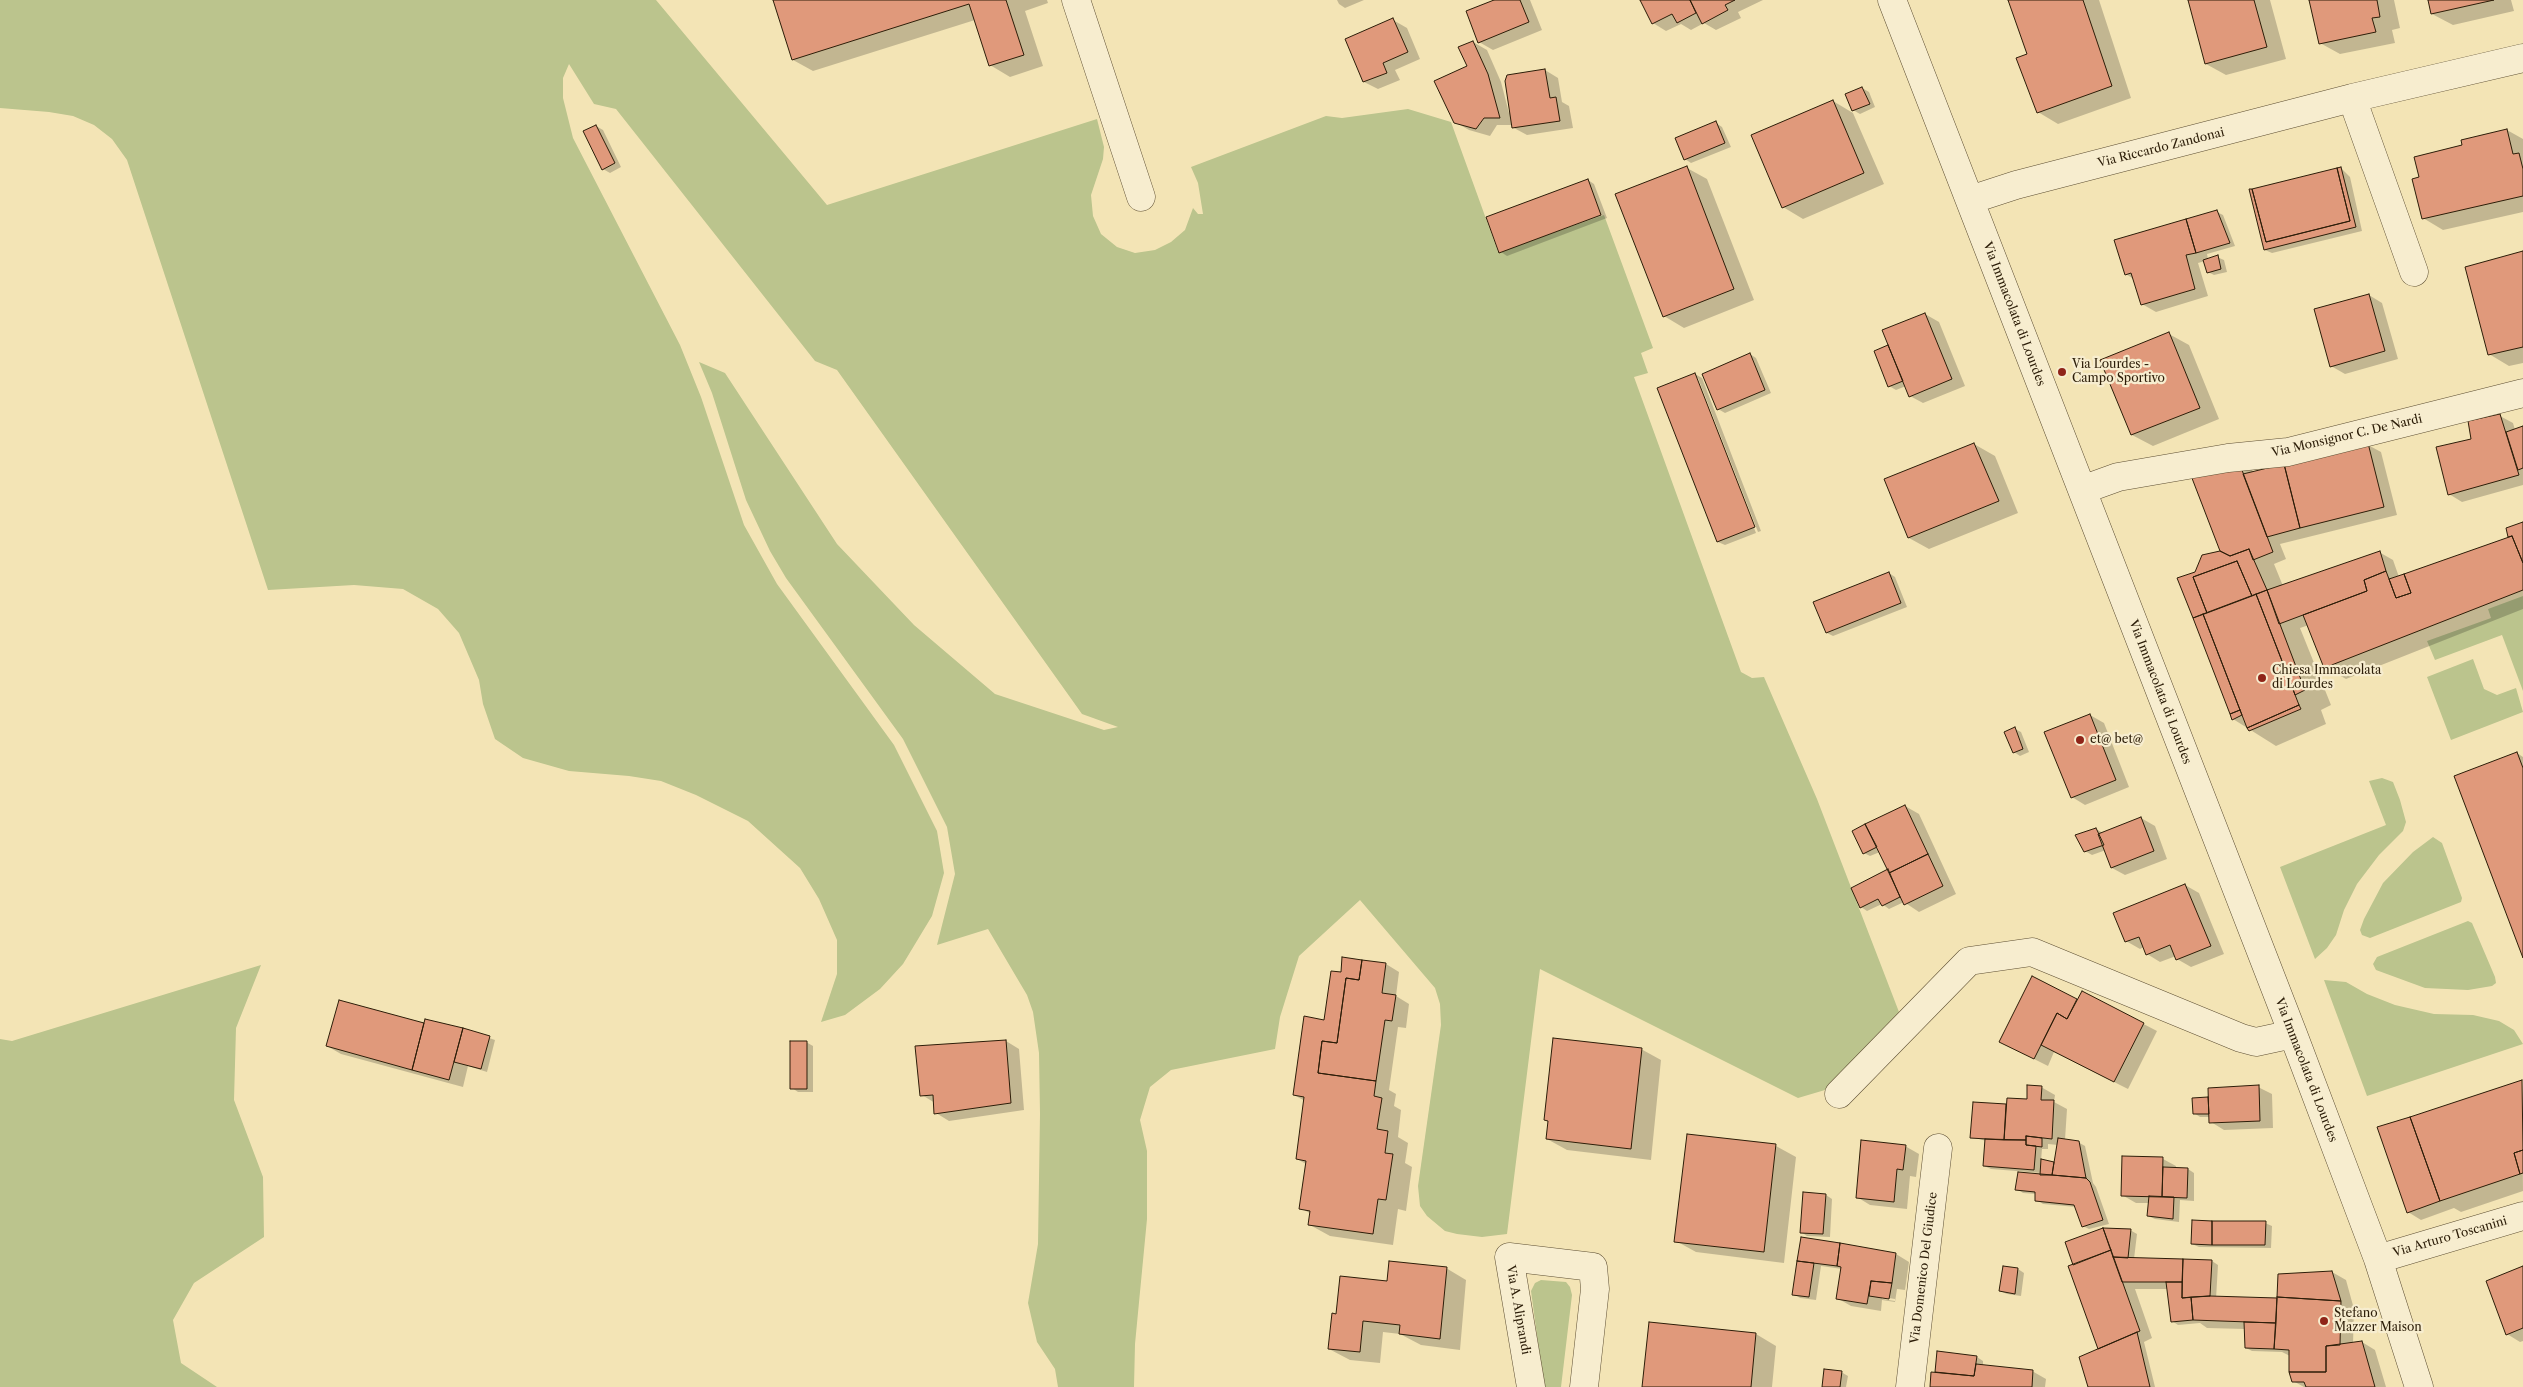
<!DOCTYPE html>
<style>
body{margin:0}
canvas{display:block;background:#f3e4b5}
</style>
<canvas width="2523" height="1387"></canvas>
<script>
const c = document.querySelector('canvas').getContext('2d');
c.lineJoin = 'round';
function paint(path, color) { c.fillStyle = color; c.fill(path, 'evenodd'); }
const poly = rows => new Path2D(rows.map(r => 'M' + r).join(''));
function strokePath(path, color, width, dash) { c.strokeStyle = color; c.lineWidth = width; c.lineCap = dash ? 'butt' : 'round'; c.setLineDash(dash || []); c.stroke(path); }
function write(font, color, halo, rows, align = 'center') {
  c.font = font + ' "Libre Caslon Text",serif'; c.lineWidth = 4.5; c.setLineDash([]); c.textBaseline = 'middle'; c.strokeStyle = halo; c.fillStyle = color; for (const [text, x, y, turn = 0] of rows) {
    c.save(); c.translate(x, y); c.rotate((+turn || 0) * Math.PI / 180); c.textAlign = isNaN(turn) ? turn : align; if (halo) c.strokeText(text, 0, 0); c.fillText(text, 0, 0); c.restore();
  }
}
paint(poly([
 [0,0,656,0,827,205,1097,119,1104,147,1103,159,1091,195,1093,216,1101,234,1117,247,1135,253,1155,250,1171,242,1185,230,1193,208,1198,214,1203,214,1198,183,1191,167,1326,116,1342,118,1408,109,1451,122,1498,252,1604,215,1653,348,1641,353,1648,373,1634,377,1741,672,1752,678,1764,677,1817,799,1899,1012,1825,1090,1798,1098,1540,969,1507,1234,1482,1237,1457,1234,1445,1231,1427,1216,1420,1206,1418,1186,1441,1025,1440,1004,1435,988,1360,900,1299,956,1280,1017,1275,1049,1171,1070,1150,1087,1140,1120,1147,1151,1147,1219,1135,1344,1134,1387,1058,1387,1055,1369,1037,1342,1028,1303,1038,1244,1040,1114,1039,1053,1033,1012,1027,995,988,929,937,945,955,874,947,827,903,739,786,578,770,551,746,500,712,393,699,362,725,373,837,544,914,625,995,694,1104,730,1118,727,1082,714,837,370,815,361,616,109,594,104,569,64,563,78,563,98,573,138,680,345,701,397,744,525,777,584,894,745,937,831,944,873,932,916,903,964,880,989,845,1015,821,1022,837,974,837,940,819,899,800,868,748,821,696,795,661,781,629,776,569,771,523,758,495,739,483,704,479,680,459,633,438,609,403,589,354,585,268,590,127,160,112,139,94,125,73,116,49,112,0,108],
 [2523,596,2523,691,2502,635,2435,660,2427,641,2491,618,2488,609],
 [2473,659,2484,689,2497,695,2516,688,2523,712,2451,740,2427,677],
 [2382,778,2393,782,2400,800,2406,822,2403,831,2379,855,2357,884,2344,910,2336,935,2327,948,2315,959,2280,867,2386,825,2369,781],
 [2433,837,2442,843,2462,898,2461,902,2370,938,2362,935,2360,930,2364,919,2383,883,2413,852],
 [2468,921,2472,923,2495,977,2496,983,2492,986,2468,990,2425,988,2376,970,2373,964,2377,957],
 [261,965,236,1028,234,1100,263,1177,264,1237,194,1283,173,1320,181,1363,217,1387,0,1387,0,1039,12,1041],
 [2324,980,2346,982,2367,994,2395,1005,2434,1014,2473,1015,2499,1021,2514,1030,2523,1044,2367,1096],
 [1541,1280,1566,1282,1570,1287,1572,1295,1561,1387,1544,1387,1531,1291,1535,1283]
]), '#bbc48d');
paint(poly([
 [774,0,1047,0,1048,3,1025,11,1043,66,1010,77,990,65,975,20,813,71,793,60],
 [1337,0,1364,0,1345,8,1339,4],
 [1497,0,1530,0,1542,30,1493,50,1479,42],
 [1641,0,1763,0,1738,12,1741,18,1716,30,1704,23,1691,30,1681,24,1666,31,1653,23],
 [2009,0,2099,0,2131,98,2058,124,2038,112,2028,54],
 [2189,0,2270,0,2286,59,2226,75,2206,64],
 [2310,0,2394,0,2400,28,2392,30,2395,43,2340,54,2320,43],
 [2429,0,2511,0,2514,11,2453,25,2432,14],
 [1393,20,1407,28,1420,59,1395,70,1400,80,1378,89,1364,82,1346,40],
 [1473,42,1487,50,1501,82,1509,113,1545,70,1558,78,1562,102,1569,106,1573,128,1527,135,1514,128,1513,125,1497,125,1490,136,1469,130,1455,122],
 [1862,88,1869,92,1875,107,1860,114,1853,110],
 [1833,101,1853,113,1884,184,1803,219,1783,207],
 [1716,123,1722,127,1731,147,1691,163,1685,159],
 [596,126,603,130,621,167,610,173,603,169],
 [2507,130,2523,139,2523,212,2443,230,2423,218,2421,178,2464,146],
 [1687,168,1707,179,1754,300,1684,328,1664,316],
 [2341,168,2350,177,2362,231,2272,253,2265,250],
 [1588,180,1594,184,1607,218,1507,256,1501,252],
 [2217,212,2223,215,2235,246,2207,254,2208,259,2217,257,2224,260,2227,272,2214,275,2208,272,2205,261,2198,263,2208,296,2156,312,2142,304,2135,280,2126,274],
 [2523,252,2523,363,2509,366,2489,354],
 [2369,295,2382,303,2398,359,2345,374,2331,366],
 [1925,314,1939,322,1965,386,1923,403,1910,396,1906,386,1896,390,1889,386,1888,347,1891,348],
 [2169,334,2189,345,2219,419,2153,446,2132,435,2102,361],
 [1750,354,1756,358,1771,393,1725,413,1718,409,1703,374],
 [1695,374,1702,378,1761,531,1758,532,1698,378,1696,378,1756,533,1725,545,1718,542],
 [2500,416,2513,423,2515,430,2523,428,2523,485,2462,502,2449,494,2472,440],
 [1974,444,1995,456,2018,513,1929,549,1909,538,1886,480],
 [2368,445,2381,452,2397,515,2280,544,2286,559,2274,564,2283,586,2379,552,2393,560,2399,577,2512,537,2509,536,2523,523,2523,609,2346,679,2325,667,2309,625,2300,628,2331,705,2321,710,2326,724,2276,746,2233,719,2179,579,2196,573,2225,555,2192,474,2251,466,2253,473],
 [1889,573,1895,577,1907,607,1833,636,1827,633,1815,602],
 [2090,715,2104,723,2129,787,2085,805,2072,797],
 [2015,729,2021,732,2029,752,2020,756,2014,752],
 [2517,753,2523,757,2523,955],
 [1905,806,1919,814,1956,894,1919,912,1904,902,1889,909,1882,904,1867,911,1861,907,1889,870,1880,852,1870,856,1864,853],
 [2141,818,2155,826,2167,859,2125,875,2112,868,2106,850,2092,855,2085,851,2096,829,2103,833],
 [2185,885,2199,893,2224,954,2191,967,2177,959,2176,956,2160,962,2147,954,2144,947,2140,949,2126,941],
 [1344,958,1386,964,1399,972,1396,996,1409,1004,1406,1028,1398,1027,1389,1090,1396,1094,1394,1106,1401,1110,1398,1137,1408,1143,1405,1163,1412,1167,1406,1211,1398,1209,1393,1245,1330,1236,1310,1225,1311,1214,1301,1208,1306,1164,1297,1159,1305,1101,1294,1095,1325,1021,1342,974],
 [2032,978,2078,1001,2082,992,2157,1031,2128,1089,2054,1052,2048,1066,2014,1049],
 [425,1024,463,1029,495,1040,487,1072,468,1066,463,1087,341,1054,327,1046],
 [1006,1041,1019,1049,1024,1110,949,1121,936,1113,935,1103,922,1095],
 [806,1042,813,1046,813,1092,798,1092,792,1088],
 [1641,1049,1661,1060,1651,1160,1567,1150,1547,1139],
 [2522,1081,2523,1191,2461,1212,2454,1208,2421,1220,2408,1212],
 [2041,1087,2055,1095,2054,1102,2067,1109,2065,1140,2078,1142,2085,1146,2093,1183,2096,1187,2109,1224,2089,1229,2083,1226,2076,1207,2043,1204,2037,1200,2036,1194,2023,1193,2017,1189,2041,1176,2041,1173,1991,1169,1984,1166,1986,1141,1972,1137,2006,1105,2028,1101],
 [2048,1144,2058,1145,2055,1163,2041,1161,2042,1149,2048,1149],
 [2258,1087,2272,1094,2273,1128,2224,1130,2211,1122,2210,1117,2200,1117,2194,1113,2194,1099,2209,1098],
 [1688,1135,1776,1146,1796,1157,1784,1263,1696,1252,1676,1241],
 [1905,1146,1919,1154,1916,1177,1910,1176,1907,1209,1870,1205,1857,1197],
 [2163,1159,2176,1166,2176,1169,2188,1169,2194,1173,2194,1201,2180,1200,2179,1222,2155,1219,2148,1216,2150,1203,2136,1203,2122,1195],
 [1826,1195,1832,1199,1830,1237,1807,1236,1801,1232],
 [2265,1223,2272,1226,2271,1248,2199,1247,2192,1244],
 [2130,1230,2137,1234,2134,1259,2212,1261,2218,1265,2216,1299,2278,1300,2332,1272,2346,1280,2354,1309,2353,1344,2362,1342,2375,1350,2386,1387,2304,1387,2293,1381,2290,1356,2282,1352,2252,1351,2246,1348,2245,1329,2207,1328,2200,1323,2178,1325,2172,1321,2168,1289,2135,1289,2152,1338,2144,1342,2155,1387,2089,1387],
 [1802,1238,1896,1254,1909,1262,1905,1290,1897,1289,1895,1302,1882,1300,1881,1311,1851,1306,1837,1298,1842,1269,1821,1266,1816,1300,1800,1298,1794,1294],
 [1882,1297,1895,1299,1895,1301,1882,1299],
 [1446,1268,1466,1280,1460,1350,1421,1345,1400,1334,1383,1332,1380,1363,1350,1360,1329,1349,1337,1315,1388,1282],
 [2523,1268,2523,1341,2520,1342,2507,1334],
 [2018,1269,2024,1273,2021,1296,2007,1294,2000,1291],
 [1756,1334,1776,1346,1772,1387,1643,1387],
 [1938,1352,1977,1357,1983,1361,1983,1366,2032,1371,2046,1379,2045,1387,1931,1387,1942,1374,1937,1371],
 [1841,1372,1848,1376,1846,1387,1823,1387]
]), '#0003');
const building = poly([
 [773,0,1006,0,1024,55,989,66,969,4,792,60,773,0],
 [1494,0,1520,0,1529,22,1478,43,1466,11,1494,0],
 [1640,0,1690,0,1696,13,1677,23,1672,14,1652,24,1640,0],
 [1690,0,1735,0,1725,5,1728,10,1702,24,1690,0],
 [2008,0,2083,0,2112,86,2037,113,2016,58,2027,54,2008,0],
 [2188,0,2254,0,2267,47,2205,64,2188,0],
 [2309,0,2377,0,2380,17,2372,18,2376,32,2319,44,2309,0],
 [2428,0,2494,0,2431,14,2428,0],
 [1393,18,1408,52,1383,63,1387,73,1363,82,1345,39,1393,18],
 [1473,41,1488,74,1500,118,1484,118,1476,129,1454,123,1434,81,1467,66,1458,47,1473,41],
 [1545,69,1550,98,1556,97,1560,121,1512,128,1505,81,1507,75,1545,69],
 [1862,87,1870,104,1852,111,1845,94,1862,87],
 [1833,100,1864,173,1782,208,1751,135,1833,100],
 [1716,121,1725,143,1684,160,1675,138,1716,121],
 [596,125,615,163,602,170,583,131,596,125],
 [2507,129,2513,154,2519,153,2523,169,2523,196,2422,219,2412,179,2419,177,2414,157,2462,145,2461,140,2507,129],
 [1687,166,1734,289,1663,317,1615,194,1687,166],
 [2341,167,2356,227,2264,250,2249,189,2252,189,2266,242,2350,221,2337,168,2341,167],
 [2337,168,2350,221,2266,242,2252,189,2337,168],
 [1588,179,1601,215,1499,253,1486,217,1588,179],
 [2217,210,2230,243,2196,253,2186,219,2217,210],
 [2186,219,2196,253,2186,255,2195,289,2141,305,2131,273,2125,275,2114,240,2186,219],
 [2523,251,2523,347,2488,355,2465,267,2523,251],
 [2218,255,2221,269,2207,273,2203,260,2218,255],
 [2369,294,2385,351,2330,367,2314,309,2369,294],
 [1925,313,1952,379,1909,397,1882,330,1925,313],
 [2169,332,2200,408,2131,435,2100,360,2169,332],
 [1888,345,1903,381,1888,387,1874,351,1888,345],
 [1750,353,1765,390,1717,410,1702,374,1750,353],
 [1695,373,1755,527,1717,542,1657,388,1695,373],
 [2500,414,2519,475,2448,495,2436,447,2471,439,2468,421,2500,414],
 [2523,426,2523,468,2518,470,2506,432,2523,426],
 [1974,443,1999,501,1908,538,1884,479,1974,443],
 [2368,443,2384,507,2300,528,2284,464,2368,443],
 [2237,457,2273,552,2253,560,2249,549,2230,556,2220,551,2190,473,2237,457],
 [2284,464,2300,528,2267,537,2243,474,2284,464],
 [2523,522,2523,563,2512,536,2508,537,2506,528,2523,522],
 [2512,536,2523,563,2523,590,2324,668,2303,615,2367,591,2364,580,2386,571,2396,598,2411,593,2404,574,2512,536],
 [2249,549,2267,590,2252,596,2237,561,2193,577,2207,613,2193,618,2177,578,2195,572,2202,555,2220,551,2230,556,2249,549],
 [2380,551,2386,571,2364,580,2367,591,2279,624,2267,590,2380,551],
 [2237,561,2252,596,2207,613,2193,577,2237,561],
 [1889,572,1901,603,1826,633,1813,602,1889,572],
 [2404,574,2411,593,2396,598,2389,579,2404,574],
 [2267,590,2303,685,2293,689,2256,594,2267,590],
 [2256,594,2299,705,2247,728,2203,614,2256,594],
 [2203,614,2240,710,2230,714,2193,618,2203,614],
 [2303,685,2305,690,2295,695,2293,689,2303,685],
 [2299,705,2301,709,2249,731,2247,728,2299,705],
 [2240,710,2242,715,2232,720,2230,714,2240,710],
 [2090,714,2116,780,2071,798,2044,732,2090,714],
 [2015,727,2023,749,2013,753,2004,732,2015,727],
 [2517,752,2523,768,2523,958,2454,776,2517,752],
 [1905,805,1928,854,1889,873,1865,824,1905,805],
 [2141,817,2154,851,2111,868,2098,834,2141,817],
 [1865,824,1877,847,1863,854,1852,831,1865,824],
 [2096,828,2104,845,2084,852,2075,835,2096,828],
 [1928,854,1943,886,1904,905,1889,873,1928,854],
 [1888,869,1900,897,1882,906,1878,899,1860,908,1851,888,1888,869],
 [2185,884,2211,946,2176,960,2170,945,2146,955,2139,937,2125,942,2113,913,2185,884],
 [1342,957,1362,960,1359,980,1346,978,1337,1043,1322,1041,1318,1073,1376,1081,1374,1096,1382,1098,1377,1129,1388,1131,1385,1153,1393,1154,1386,1200,1378,1199,1373,1234,1308,1225,1310,1211,1299,1209,1306,1161,1296,1159,1304,1097,1293,1095,1304,1016,1324,1020,1331,971,1341,972,1342,957],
 [1362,960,1386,963,1382,993,1396,995,1392,1021,1385,1020,1376,1081,1318,1073,1322,1041,1337,1043,1346,978,1359,980,1362,960],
 [2032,976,2077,999,2067,1019,2057,1013,2034,1059,1999,1042,2032,976],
 [2082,991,2144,1023,2114,1082,2041,1045,2057,1013,2067,1019,2082,991],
 [339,1000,424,1023,412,1070,326,1046,339,1000],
 [425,1019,463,1028,449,1080,412,1070,425,1019],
 [463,1028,490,1036,481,1069,454,1062,463,1028],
 [1553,1038,1642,1048,1631,1149,1546,1139,1548,1121,1544,1120,1553,1038],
 [1006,1040,1011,1103,934,1114,933,1095,920,1096,915,1046,1006,1040],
 [790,1041,807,1041,807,1089,790,1089,790,1041],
 [2522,1080,2523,1150,2514,1153,2520,1174,2440,1201,2410,1117,2522,1080],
 [2027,1085,2042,1086,2041,1100,2054,1100,2052,1139,2026,1136,2026,1140,2004,1140,2007,1098,2027,1099,2027,1085],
 [2259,1085,2260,1121,2209,1123,2208,1088,2259,1085],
 [2208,1097,2209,1114,2193,1114,2192,1098,2208,1097],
 [1973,1102,2006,1104,2004,1140,1970,1138,1973,1102],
 [2410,1117,2440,1201,2407,1213,2377,1127,2410,1117],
 [1687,1134,1776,1144,1764,1252,1674,1242,1687,1134],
 [2026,1136,2042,1138,2042,1147,2026,1145,2026,1136],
 [2058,1138,2079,1141,2086,1178,2052,1175,2058,1138],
 [1985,1139,2026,1140,2026,1145,2036,1146,2034,1170,1983,1166,1985,1139],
 [1861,1140,1906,1145,1903,1170,1897,1169,1894,1202,1856,1198,1861,1140],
 [2523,1150,2523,1173,2520,1174,2514,1153,2523,1150],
 [2122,1156,2163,1157,2162,1197,2121,1196,2122,1156],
 [2041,1159,2054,1162,2052,1175,2040,1175,2041,1159],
 [2163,1167,2188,1168,2187,1198,2162,1197,2163,1167],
 [2018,1172,2086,1178,2090,1182,2103,1220,2082,1227,2074,1205,2035,1201,2035,1192,2015,1190,2018,1172],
 [1803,1192,1826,1194,1823,1234,1800,1233,1803,1192],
 [2149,1196,2174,1197,2173,1219,2147,1216,2149,1196],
 [2192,1220,2212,1221,2212,1245,2191,1244,2192,1220],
 [2212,1221,2266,1221,2265,1245,2212,1245,2212,1221],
 [2103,1228,2111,1250,2073,1265,2065,1242,2103,1228],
 [2103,1228,2131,1229,2128,1258,2113,1257,2103,1228],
 [1801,1237,1840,1243,1837,1266,1797,1261,1801,1237],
 [1840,1243,1896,1253,1892,1283,1871,1281,1867,1304,1836,1299,1841,1267,1837,1266,1840,1243],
 [2111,1250,2140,1331,2098,1349,2068,1266,2111,1250],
 [2113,1257,2183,1259,2182,1282,2122,1282,2113,1257],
 [2183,1259,2212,1260,2210,1296,2182,1298,2183,1259],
 [1389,1261,1447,1267,1440,1339,1399,1334,1400,1325,1363,1321,1360,1352,1328,1349,1332,1313,1336,1314,1340,1276,1387,1281,1389,1261],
 [1797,1261,1814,1263,1809,1297,1792,1295,1797,1261],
 [2003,1266,2018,1268,2015,1294,1999,1291,2003,1266],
 [2523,1266,2523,1328,2506,1335,2486,1281,2523,1266],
 [2332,1271,2341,1301,2277,1297,2278,1274,2332,1271],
 [1871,1281,1892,1283,1889,1299,1869,1296,1871,1281],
 [2166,1282,2182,1282,2182,1298,2191,1297,2193,1320,2171,1322,2166,1282],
 [2210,1296,2277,1298,2276,1323,2193,1320,2191,1297,2210,1296],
 [2277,1297,2341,1301,2340,1345,2326,1346,2326,1372,2289,1372,2289,1350,2274,1349,2277,1297],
 [1649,1322,1756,1333,1751,1387,1642,1387,1649,1322],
 [2244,1322,2276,1323,2274,1349,2245,1348,2244,1322],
 [2137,1332,2150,1387,2088,1387,2079,1357,2137,1332],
 [2362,1341,2375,1387,2306,1387,2304,1382,2292,1382,2289,1372,2326,1372,2326,1346,2362,1341],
 [1937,1351,1977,1356,1974,1376,1935,1372,1937,1351],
 [1976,1364,2033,1370,2032,1387,1930,1387,1931,1372,1974,1376,1976,1364],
 [1824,1369,1842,1371,1840,1387,1822,1387,1824,1369]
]);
paint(building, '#e0997b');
strokePath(building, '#2c1d08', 1);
const minor = poly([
 [1076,0,1141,197],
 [1892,0,2293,1034,2378,1259,2419,1387],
 [2352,98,2414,272],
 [1970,200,2016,185,2352,98,2523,58],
 [2082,490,2118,477,2228,458,2288,452,2523,393],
 [1839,1094,1969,961,2032,952,2241,1038,2256,1042,2293,1034],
 [2378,1259,2523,1216],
 [1531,1387,1509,1257,1593,1267,1595,1289,1584,1387],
 [1910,1387,1938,1148]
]);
strokePath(minor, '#5e4f33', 29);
strokePath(minor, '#f7edcf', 28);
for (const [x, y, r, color] of [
 [2062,372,5,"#8f2418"],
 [2262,678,5,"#8f2418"],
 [2080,740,5,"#8f2418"],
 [2324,1321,5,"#8f2418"]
]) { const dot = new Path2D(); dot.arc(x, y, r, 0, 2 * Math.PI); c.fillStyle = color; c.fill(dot); strokePath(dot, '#f7edcf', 2); }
write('12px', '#2c1d08', '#f7edcf', [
 ["Via Riccardo Zandonai",2161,148,-14],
 ["Via Immacolata di Lourdes",2014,314,69],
 ["Via Monsignor C. De Nardi",2347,436,-13],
 ["Via Immacolata di Lourdes",2160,692,69],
 ["Via Immacolata di Lourdes",2306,1070,69],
 ["Via Arturo Toscanini",2450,1237,-16],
 ["Via Domenico Del Giudice",1924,1268,-83],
 ["Via A. Aliprandi",1518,1310,80]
]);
write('12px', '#2c1d08', '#f7edcf', [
 ["Via Lourdes -",2072,365],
 ["Campo Sportivo",2072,379],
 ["Chiesa Immacolata",2272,671],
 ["di Lourdes",2272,685],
 ["et@ bet@",2090,740],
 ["Stefano",2334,1314],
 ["Mazzer Maison",2334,1328]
], 'left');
</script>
